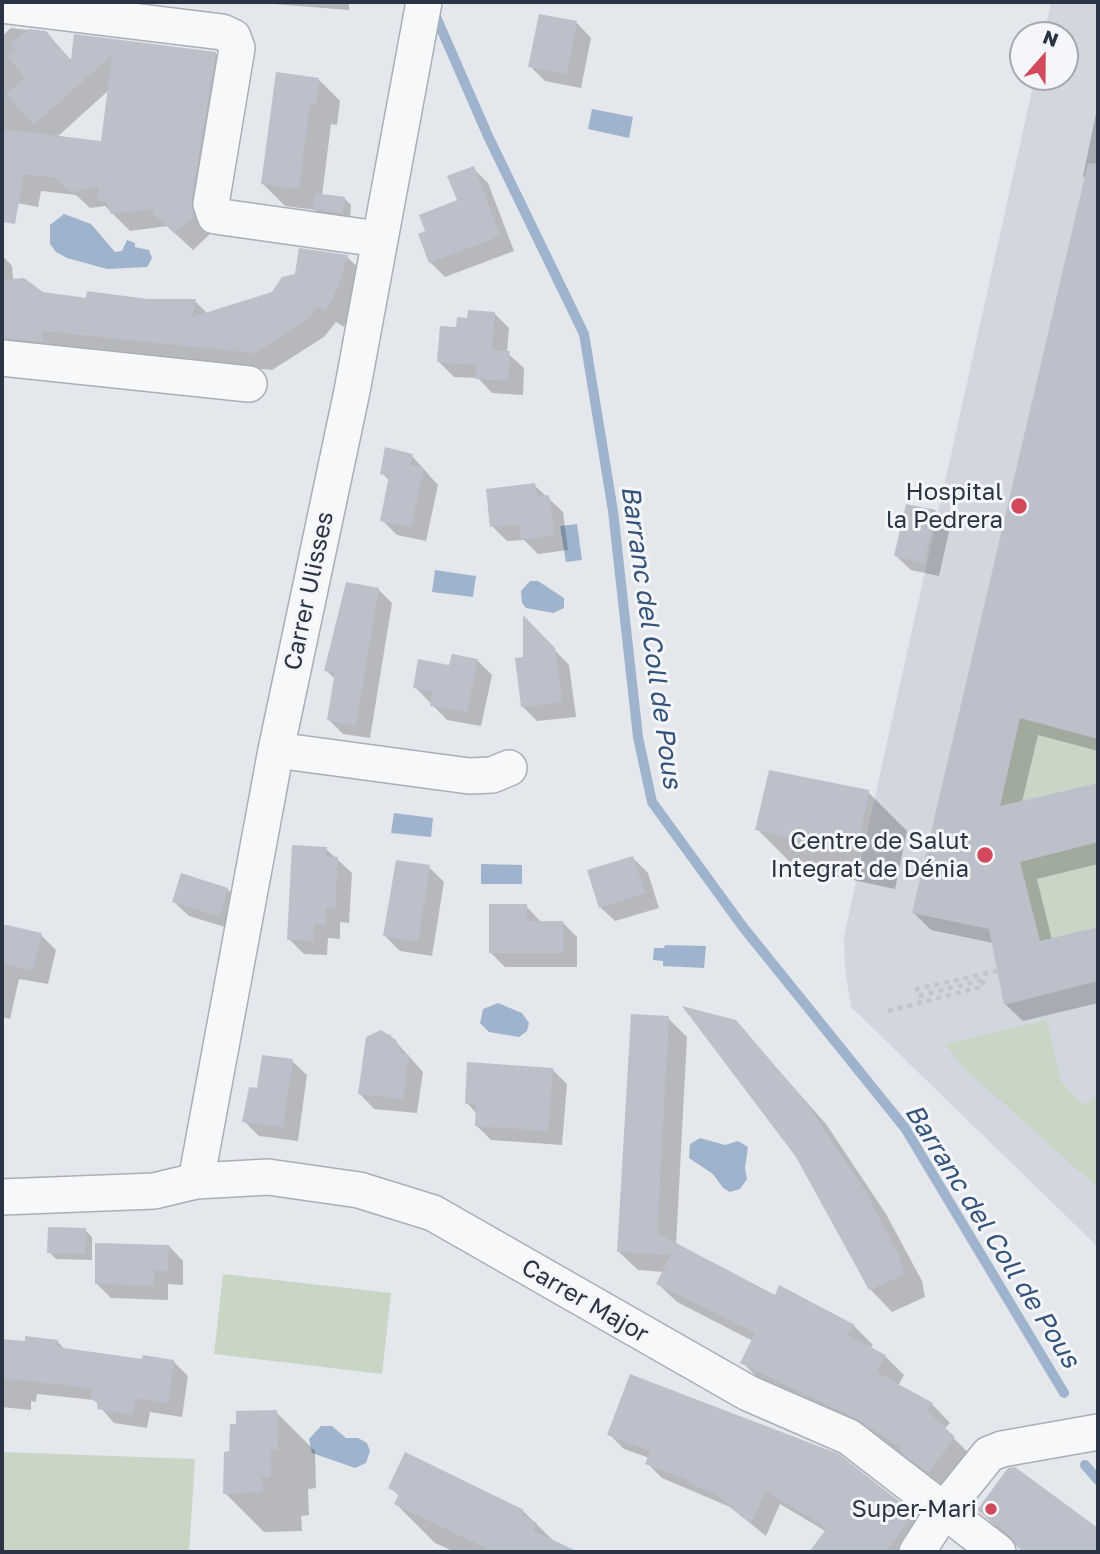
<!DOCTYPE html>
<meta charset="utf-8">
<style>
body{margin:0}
#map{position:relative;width:1100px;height:1554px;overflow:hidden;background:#e4e7ec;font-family:"Golos Text",sans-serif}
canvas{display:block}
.frame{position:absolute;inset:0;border:4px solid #2b3445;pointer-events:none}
.north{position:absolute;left:1009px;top:21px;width:70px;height:70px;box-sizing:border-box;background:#f4f6f9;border:2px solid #a4a8b1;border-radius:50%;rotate:21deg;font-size:19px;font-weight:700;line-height:28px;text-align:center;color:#2b3445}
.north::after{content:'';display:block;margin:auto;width:24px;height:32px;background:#d1495b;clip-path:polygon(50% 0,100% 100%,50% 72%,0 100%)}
</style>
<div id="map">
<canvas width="1100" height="1554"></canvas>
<div class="frame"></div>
<div class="north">N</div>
</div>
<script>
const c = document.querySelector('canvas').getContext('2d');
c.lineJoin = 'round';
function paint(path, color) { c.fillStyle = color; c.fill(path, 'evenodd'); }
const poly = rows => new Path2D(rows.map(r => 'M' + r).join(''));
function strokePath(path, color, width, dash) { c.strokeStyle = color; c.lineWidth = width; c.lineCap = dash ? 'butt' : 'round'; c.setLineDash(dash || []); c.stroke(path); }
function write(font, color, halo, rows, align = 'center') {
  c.font = font + ' "Golos Text",sans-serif'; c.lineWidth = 6; c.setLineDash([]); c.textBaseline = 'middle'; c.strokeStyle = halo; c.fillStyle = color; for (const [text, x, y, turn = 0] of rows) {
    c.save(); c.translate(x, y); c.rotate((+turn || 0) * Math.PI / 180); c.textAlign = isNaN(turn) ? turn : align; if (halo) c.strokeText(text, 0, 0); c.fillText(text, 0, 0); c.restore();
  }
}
paint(poly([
 [1051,2,1098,2,1098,1247,851,1007,845,968,844,936,1035,77,1065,77,1065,35,1044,35]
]), '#d2d6de');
paint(poly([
 [1020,718,1098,739,1098,783,1000,806],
 [1098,842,1098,927,1040,941,1020,862],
 [1047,1020,1060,1080,1083,1105,1098,1095,1098,1188,963,1067,945,1044],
 [223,1274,391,1293,382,1374,214,1354],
 [2,1452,195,1459,189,1552,2,1552]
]), '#c9d6c5');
paint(poly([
 [592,109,633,117,629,138,588,129],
 [64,214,91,224,115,252,122,251,127,240,135,243,135,247,149,250,152,258,147,267,107,269,67,258,56,252,50,244,50,225],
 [577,524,582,560,566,562,560,526],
 [435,570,476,576,473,597,432,592],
 [530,581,538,581,564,598,564,608,553,613,526,608,522,603,521,591],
 [394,813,433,818,431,837,391,833],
 [481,864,522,865,522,884,481,884],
 [665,945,706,946,704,968,663,966,663,961,653,960,654,948,664,948],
 [498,1003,522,1013,529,1023,527,1031,519,1037,489,1032,480,1023,483,1009],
 [700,1138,725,1145,738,1141,748,1147,745,1168,747,1179,740,1189,730,1192,723,1188,713,1174,689,1158,690,1144],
 [321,1426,332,1426,346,1438,358,1438,367,1443,370,1451,366,1463,355,1468,312,1453,309,1439]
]), '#9fb4cc');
paint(poly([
 [247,2,349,2,349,10],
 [577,23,591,38,581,88,545,81,530,66],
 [11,28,45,32,73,62,76,36,215,53,233,71,208,219,210,234,193,250,167,226,130,231,105,206,90,208,76,195,41,191,38,207,2,200,2,36],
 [109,90,102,143,56,138],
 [318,79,340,101,337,125,331,124,322,196,344,198,351,205,350,220,322,216,315,210,285,206,263,184],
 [1098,104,1098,751,1038,735,1022,802,1098,785,1098,864,1037,879,1052,940,1098,929,1098,1003,1023,1021,1005,1004,993,943,931,930,914,913,1086,179,1083,176],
 [473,168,488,183,514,251,445,277,430,262,428,232,459,201],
 [2,255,12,266,13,279,24,280,43,294,87,299,195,301,208,314,273,293,347,257,365,274,344,327,336,322,324,337,272,370,59,348,2,350],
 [494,313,509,328,507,353,524,368,523,395,492,393,478,378,454,377,439,362,458,329],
 [412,456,438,485,426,541,397,535,382,520,390,481,382,473],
 [534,485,563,512,568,550,538,554,524,540,507,541,492,526],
 [935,512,950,527,939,576,911,570,896,556],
 [378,589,392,603,370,738,343,734,329,720,336,680,326,670],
 [525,619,569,665,576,717,537,721,522,706],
 [477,660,492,675,481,726,447,720,415,687,451,667],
 [868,792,907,831,895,889,796,868,757,829],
 [326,849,352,873,349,923,340,922,340,939,328,938,327,955,304,954,289,939],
 [633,858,648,873,659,908,615,921,600,907],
 [429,867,444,882,432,956,400,951,385,936],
 [227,889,242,904,235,930,189,916,174,902],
 [526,906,541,922,562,922,577,937,577,967,505,967,490,952],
 [2,926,41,935,56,950,48,984,19,979,10,1019,2,1017],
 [668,1018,687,1037,676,1245,775,1297,854,1326,873,1345,870,1349,885,1356,904,1375,898,1386,932,1404,950,1423,944,1429,973,1457,948,1490,878,1437,761,1381,742,1362,753,1341,677,1302,658,1284,664,1272,638,1270,619,1252],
 [735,1021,826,1124,886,1214,922,1281,925,1297,892,1312,870,1289],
 [381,1032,390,1035,423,1072,417,1113,374,1109,360,1094],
 [292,1061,307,1075,298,1141,259,1136,244,1121,259,1090],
 [552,1069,567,1084,562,1145,491,1140,476,1125,477,1114,467,1103],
 [85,1230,92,1237,92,1260,56,1259,49,1252],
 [169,1246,183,1261,183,1285,168,1284,168,1300,111,1298,96,1283],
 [2,1341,57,1341,65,1350,144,1361,173,1361,188,1376,182,1417,150,1412,147,1428,114,1423,94,1400,37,1394,36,1402,31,1401,31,1410,2,1407],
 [276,1412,315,1451,316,1488,308,1489,309,1515,301,1516,302,1531,264,1532,225,1493,231,1453],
 [609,1434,838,1456,928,1529,910,1552,811,1552,827,1532,780,1504,766,1536,730,1507,662,1478,647,1463,649,1458,624,1449],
 [1014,1469,1098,1530,1098,1552,1023,1552,1001,1532,979,1510],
 [390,1487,523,1511,565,1552,455,1552,435,1543,396,1504,400,1497]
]), '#0003');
strokePath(poly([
 [433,10,488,136,584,334,613,511,638,737,652,802,743,927,905,1128,1064,1393],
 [1085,1465,1098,1480]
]), '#9fb4cc', 10);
paint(poly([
 [539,14,577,21,567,74,528,67],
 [29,29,46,31,71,61,74,34,216,52,191,201,194,216,174,233,153,214,153,209,111,214,106,202,97,200,99,187,71,192,56,178,24,174,15,224,2,222,2,129,101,141,112,55,34,125,6,94,25,78,8,57,16,50,11,44],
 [276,72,319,78,316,104,310,103,299,189,261,184],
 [1088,163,1098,164,1098,739,1020,718,1000,806,1098,783,1098,842,1020,862,1040,941,1098,927,1098,981,1004,1005,989,929,912,913],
 [474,166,500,236,429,263,418,234,425,231,419,215,457,200,447,176],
 [315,193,345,197,343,214,313,209],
 [299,248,348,255,338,287,326,311,318,306,307,320,254,353,43,331,42,342,2,338,2,282,11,279,24,278,43,292,86,298,87,291,148,299,196,299,192,317,272,292,282,277,295,274],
 [468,310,495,312,492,350,510,351,508,381,475,379,476,365,437,362,440,326,456,327,457,317,467,318],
 [385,447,413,454,410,465,424,468,411,527,380,521,389,476,380,474],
 [535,483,537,497,549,495,554,535,521,540,520,525,490,527,486,489],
 [906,504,936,510,924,563,894,556],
 [346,582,379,588,356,726,327,720,335,672,324,671],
 [523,615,555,648,562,702,521,707,515,658,523,657],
 [452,654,478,659,467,712,430,706,433,691,413,688,418,659,449,665],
 [769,770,869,790,857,851,755,830],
 [292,845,327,847,326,856,338,857,335,909,326,908,325,925,314,924,313,941,287,940],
 [633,856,645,893,599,908,587,870],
 [396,860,430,865,418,942,383,936],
 [181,873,228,888,220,916,172,902],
 [489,904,527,904,526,921,563,921,563,953,489,953],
 [2,924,42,933,33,970,2,964],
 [682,1006,736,1020,804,1100,865,1190,900,1258,904,1275,869,1290,796,1157],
 [631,1014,669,1016,657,1233,775,1295,779,1285,855,1325,847,1335,886,1355,876,1372,933,1403,926,1410,955,1437,928,1473,900,1451,901,1448,857,1419,740,1363,755,1333,656,1284,671,1255,617,1252],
 [381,1030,396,1040,401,1054,409,1055,403,1099,358,1094,366,1037],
 [262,1055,293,1059,283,1127,242,1122,249,1087,257,1088],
 [467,1062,553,1068,548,1131,475,1126,476,1104,465,1104],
 [48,1227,86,1228,85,1254,47,1253],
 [95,1243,169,1245,168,1271,154,1270,154,1286,95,1284],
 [25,1336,58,1340,57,1347,142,1359,143,1355,174,1360,168,1403,135,1398,133,1415,97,1409,98,1402,90,1399,92,1388,2,1378,2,1339,25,1341],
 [630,1374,839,1454,914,1513,885,1552,809,1552,827,1528,766,1491,751,1523,714,1493,688,1483,689,1480,645,1464,650,1451,607,1435],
 [277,1410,278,1449,270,1450,271,1477,262,1477,263,1492,223,1494,224,1452,229,1451,230,1424,236,1424,236,1411],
 [405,1452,524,1510,521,1514,537,1523,533,1531,579,1552,494,1552,394,1504,399,1494,388,1488],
 [1015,1467,1098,1528,1098,1552,1022,1552,1010,1536,977,1510,1008,1468]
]), '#bbc0ca');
const minor = poly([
 [2,5,222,32,233,37,237,48,211,204,215,216,378,239],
 [2,358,249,384],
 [276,750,469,776,492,775,509,768],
 [196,1181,276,750,352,391,424,2],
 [2,1197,154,1191,196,1181,268,1177,359,1190,433,1213,748,1393,849,1437,998,1552],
 [917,1552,944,1510,989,1454,1002,1449,1098,1432]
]);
strokePath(minor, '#a9aeb7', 38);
strokePath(poly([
 [982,980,919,996,917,989,997,971],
 [888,1011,984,986,982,980]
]), '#c2c5cb', 4.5, [5, 5]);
strokePath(minor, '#f7f8fa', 35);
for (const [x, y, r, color] of [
 [1019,506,9,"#d1495b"],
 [985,855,9,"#d1495b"],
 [991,1509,7,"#d1495b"]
]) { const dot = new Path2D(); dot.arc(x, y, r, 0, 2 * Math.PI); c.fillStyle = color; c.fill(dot); strokePath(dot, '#f4f6f9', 2.5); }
write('24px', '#2b3445', '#f4f6f9', [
 ["Hospital",1003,492],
 ["la Pedrera",1003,520],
 ["Centre de Salut",969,841],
 ["Integrat de Dénia",969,869],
 ["Super-Mari",977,1509]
], 'right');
write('24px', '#2b3445', '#f4f6f9', [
 ["Carrer Ulisses",309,591,-78],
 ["Carrer Major",585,1301,30]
]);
write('italic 26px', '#34527a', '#f4f6f9', [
 ["Barranc del Coll de Pous",651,637,82],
 ["Barranc del Coll de Pous",992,1236,58]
]);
</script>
